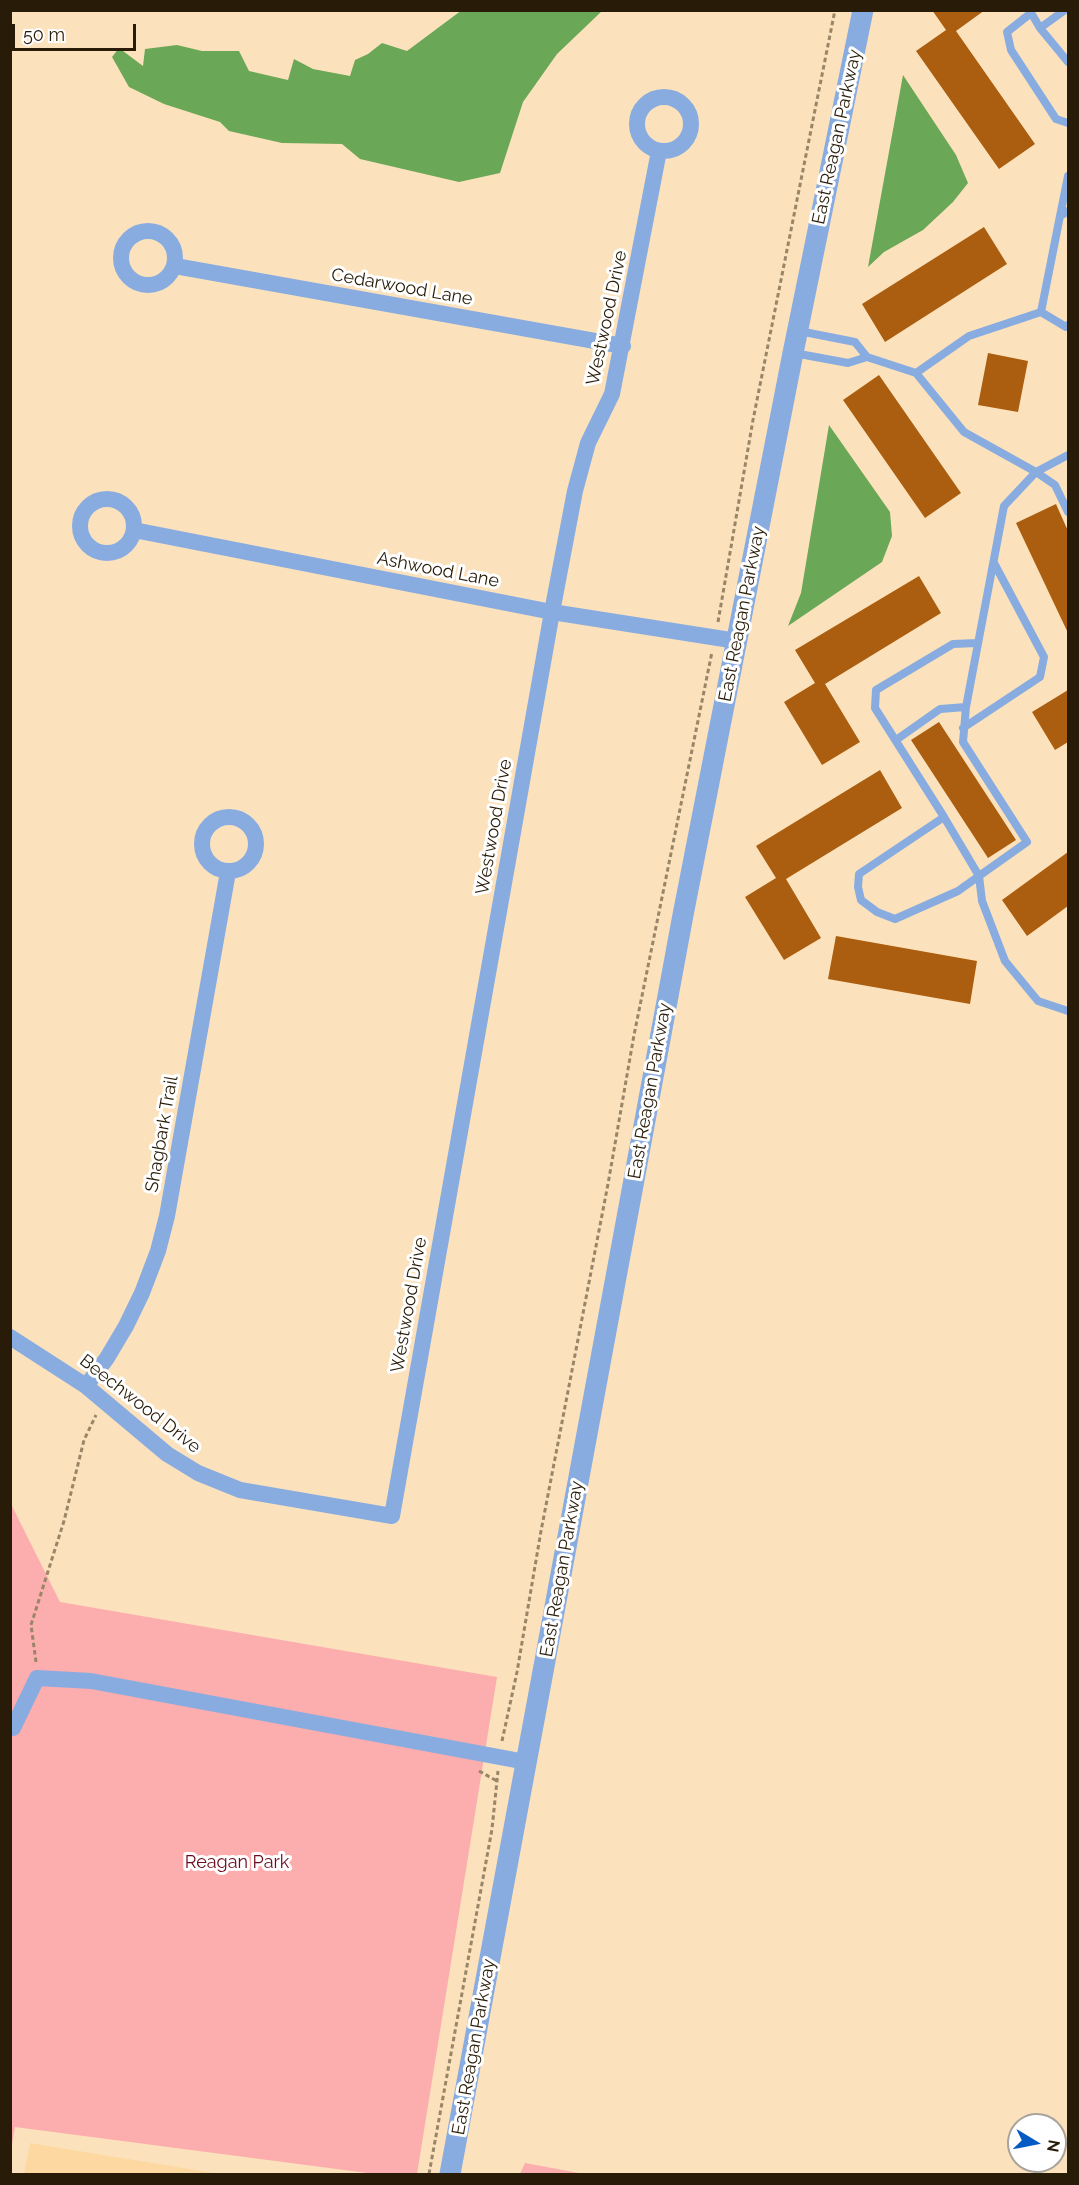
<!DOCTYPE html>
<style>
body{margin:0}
#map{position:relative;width:1079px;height:2185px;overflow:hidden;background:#fbe2bc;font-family:Raleway,sans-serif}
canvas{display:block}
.frame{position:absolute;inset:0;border:12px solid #281c09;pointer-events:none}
.north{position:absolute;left:1007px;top:2113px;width:60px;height:60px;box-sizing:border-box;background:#fff;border:2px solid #a9a49d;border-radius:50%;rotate:100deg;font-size:16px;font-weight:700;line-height:24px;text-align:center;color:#281c09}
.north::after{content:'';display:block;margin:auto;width:21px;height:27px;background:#065ac3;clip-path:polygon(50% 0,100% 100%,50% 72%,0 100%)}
.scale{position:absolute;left:12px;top:24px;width:124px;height:27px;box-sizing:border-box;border:3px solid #281c09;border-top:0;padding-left:8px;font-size:18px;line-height:21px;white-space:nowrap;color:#281c09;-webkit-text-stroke:4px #fff;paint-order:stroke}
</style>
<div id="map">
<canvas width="1079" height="2185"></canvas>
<div class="frame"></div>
<div class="north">N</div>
<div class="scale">50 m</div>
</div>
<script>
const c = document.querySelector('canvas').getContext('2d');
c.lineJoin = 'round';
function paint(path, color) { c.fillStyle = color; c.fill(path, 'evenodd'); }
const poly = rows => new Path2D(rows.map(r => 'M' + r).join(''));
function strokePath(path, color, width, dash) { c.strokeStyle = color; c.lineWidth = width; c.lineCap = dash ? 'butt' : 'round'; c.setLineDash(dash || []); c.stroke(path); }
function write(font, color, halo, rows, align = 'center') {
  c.font = font + ' Raleway,sans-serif'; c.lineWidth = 6; c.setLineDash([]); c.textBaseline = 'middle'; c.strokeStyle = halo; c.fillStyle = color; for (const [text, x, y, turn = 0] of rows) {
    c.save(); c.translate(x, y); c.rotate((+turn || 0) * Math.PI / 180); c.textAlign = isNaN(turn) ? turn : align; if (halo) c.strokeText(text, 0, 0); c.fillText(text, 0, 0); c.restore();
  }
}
paint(poly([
 [30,2143,220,2174,24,2174]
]), '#fdd9a1');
paint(poly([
 [11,1504,60,1602,497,1677,417,2174,375,2174,15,2127,11,2150],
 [525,2163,584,2174,520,2174]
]), '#fcadae');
paint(poly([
 [462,10,602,11,557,54,523,102,500,173,459,182,360,159,342,144,282,143,229,131,220,122,164,104,129,87,112,57,119,48,143,66,145,49,177,45,202,51,239,51,249,71,288,80,294,59,313,69,350,76,355,60,368,54,382,43,407,51],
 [903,75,956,155,968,183,953,202,923,230,884,252,868,267],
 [829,425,890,512,892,536,882,562,788,626,801,593]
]), '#6aa757');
paint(poly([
 [932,10,985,10,956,31,1035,144,999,169,916,51,946,30],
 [984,227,1007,264,885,342,862,304],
 [988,353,1028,361,1018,412,978,405],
 [879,375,961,493,925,518,843,400],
 [1056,504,1068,531,1068,633,1016,523],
 [919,576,941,613,825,684,860,742,822,765,784,702,815,683,795,650],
 [1068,690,1068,742,1055,750,1032,712],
 [939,722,1016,840,988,858,911,740],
 [880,770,902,808,786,879,821,938,784,960,745,897,776,878,756,846],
 [1068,852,1068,906,1027,936,1002,900],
 [836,936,977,961,970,1004,828,979]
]), '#ab5e0f');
strokePath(poly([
 [718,622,753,420,835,10],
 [36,1662,31,1625,64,1521,84,1440,96,1415],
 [502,1741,517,1672,541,1531,608,1184,634,1035,712,652],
 [479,1771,497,1781],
 [429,2174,492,1829,498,1771]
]), '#998669', 3, [4.5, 3]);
strokePath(poly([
 [1030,11,1040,28,1065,10],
 [1031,13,1007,32,1011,50,1056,119,1068,123],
 [1040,28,1068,62],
 [1068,176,1060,216,1068,211],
 [1041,312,1060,216],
 [799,331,855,342,867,357,916,373,964,432,1036,472,1004,506,966,707],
 [794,353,848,363,867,357],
 [916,373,969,336,1041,312,1066,327,1068,325],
 [1068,455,1036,472,1055,485,1068,512],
 [963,728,1040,677,1044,657,994,563],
 [896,740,940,709,966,707,963,742,1027,842,979,876,982,901,1005,961,1038,1001,1068,1011],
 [944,817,979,876,958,891,895,919,877,912,861,900,858,887,859,874,944,817,875,708,876,690,953,644,977,643]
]), '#89ace0', 8);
strokePath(poly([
 '637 124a27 27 0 1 1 54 0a27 27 0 1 1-54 0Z',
 '121 258a27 27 0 1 1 54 0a27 27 0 1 1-54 0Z',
 [175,266,623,346],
 '80 526a27 27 0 1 1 54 0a27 27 0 1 1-54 0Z',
 [134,530,552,612,737,641],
 '202 844a27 27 0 1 1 54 0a27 27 0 1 1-54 0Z',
 [10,1337,86,1386,167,1454,198,1473,240,1490,392,1516,552,612,575,491,588,443,612,394,659,151],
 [86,1386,107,1358,126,1326,142,1293,158,1251,167,1216,228,872],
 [10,1727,13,1728,37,1678,91,1681,526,1762]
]), '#89ace0', 16);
strokePath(poly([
 [450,2174,683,915,793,353,863,10]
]), '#89ace0', 21);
write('18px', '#281c09', '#fff', [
 ["East Reagan Parkway",837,137,-78],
 ["Cedarwood Lane",402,287,10],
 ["Westwood Drive",607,318,-78],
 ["Ashwood Lane",438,570,11],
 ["East Reagan Parkway",742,614,-79],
 ["Westwood Drive",494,827,-80],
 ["East Reagan Parkway",650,1091,-80],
 ["Shagbark Trail",162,1134,-80],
 ["Westwood Drive",409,1305,-80],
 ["Beechwood Drive",140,1404,38],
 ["East Reagan Parkway",562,1569,-80],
 ["East Reagan Parkway",474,2047,-80]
]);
write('18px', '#6b0b1d', '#fff', [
 ["Reagan Park",237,1863]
]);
</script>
